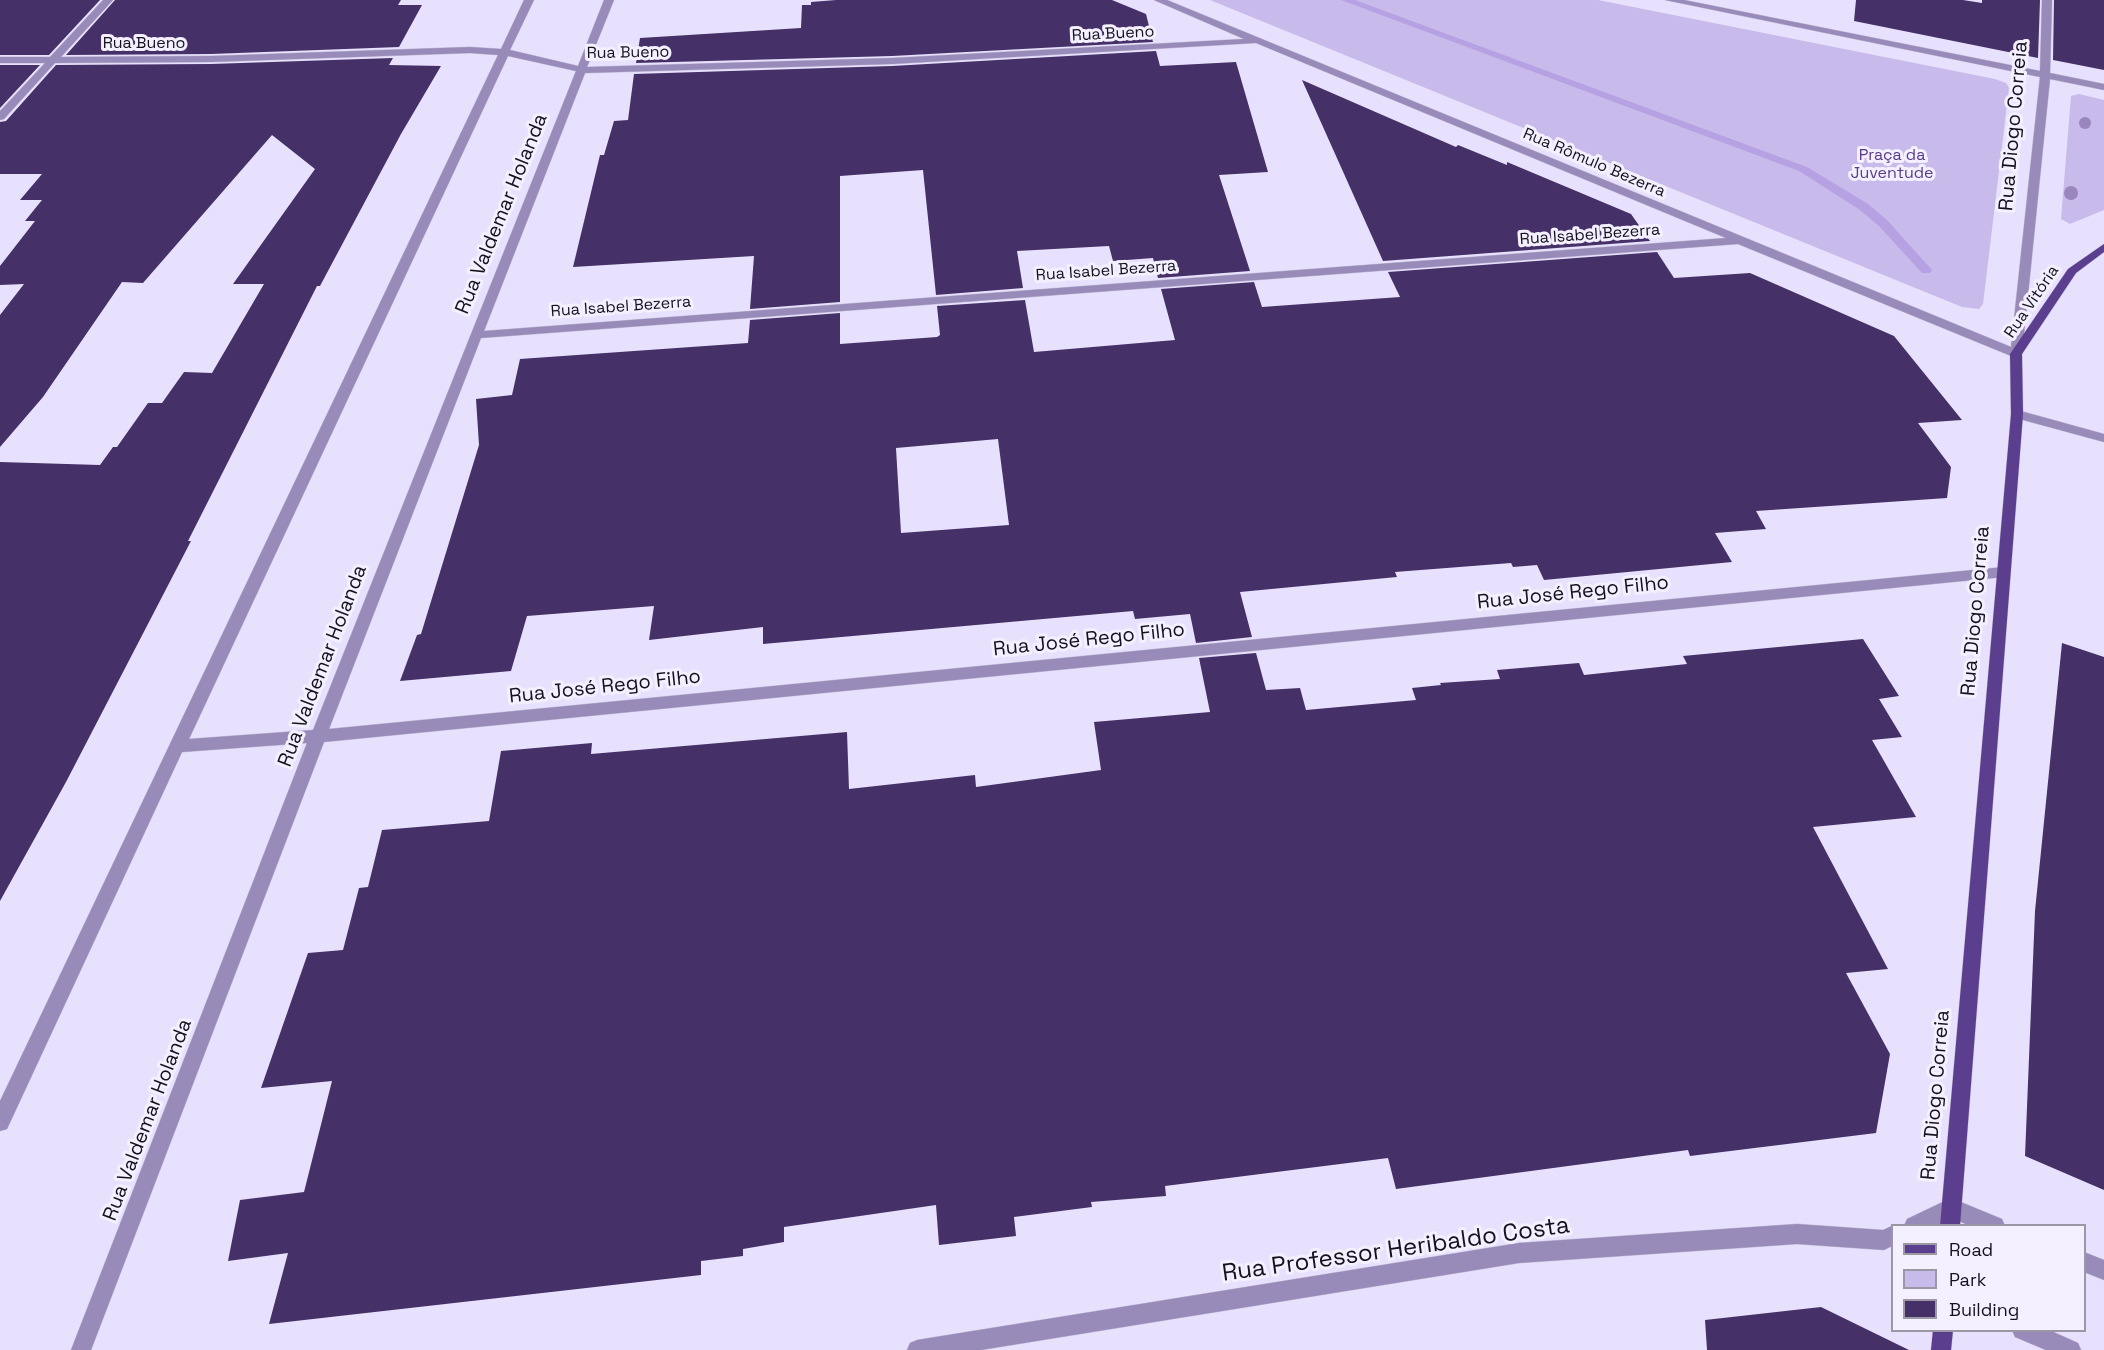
<!DOCTYPE html>
<meta charset="utf-8">
<style>
body{margin:0}
#map{position:relative;width:2104px;height:1350px;overflow:hidden;background:#e8e1fd;font-family:"Space Grotesk",sans-serif}
canvas{display:block}
.legend{position:absolute;left:1891px;top:1224px;width:195px;height:108px;box-sizing:border-box;background:#f4f0ff;border:2px solid #9b97a5;margin:0;padding:8px 10px;list-style:none;font-size:18px;color:#15121d}
.legend li{display:flex;align-items:center;gap:12px;height:30px}
.legend b{width:30px;border:2px solid #9b97a5}
</style>
<div id="map">
<canvas width="2104" height="1350"></canvas>
<ul class="legend">
<li><b style="height:8px;background:#5c3e8f"></b>Road</li>
<li><b style="height:16px;background:#c8baea"></b>Park</li>
<li><b style="height:16px;background:#453167"></b>Building</li>
</ul>
</div>
<script>
const c = document.querySelector('canvas').getContext('2d');
c.lineJoin = 'round';
function paint(path, color) { c.fillStyle = color; c.fill(path, 'evenodd'); }
const poly = rows => new Path2D(rows.map(r => 'M' + r).join(''));
function strokePath(path, color, width, dash) { c.strokeStyle = color; c.lineWidth = width; c.lineCap = dash ? 'butt' : 'round'; c.setLineDash(dash || []); c.stroke(path); }
function write(font, color, halo, rows, align = 'center') {
  c.font = font + ' "Space Grotesk",sans-serif'; c.lineWidth = 6; c.setLineDash([]); c.textBaseline = 'middle'; c.strokeStyle = halo; c.fillStyle = color; for (const [text, x, y, turn = 0] of rows) {
    c.save(); c.translate(x, y); c.rotate((+turn || 0) * Math.PI / 180); c.textAlign = isNaN(turn) ? turn : align; if (halo) c.strokeText(text, 0, 0); c.fillText(text, 0, 0); c.restore();
  }
}
paint(poly([
 [1210,0,1598,0,1995,79,2006,83,2009,88,1983,304,1979,309,1962,307],
 [2079,94,2104,100,2104,210,2070,224,2061,219,2071,96]
]), '#c8baea');
paint(poly([
 [1341,0,1355,0,1807,167,1868,204,1887,220,1932,270,1930,273,1922,273,1879,226,1860,210,1799,171,1341,0]
]), '#b6a2e2');
paint(poly([
 [0,0,100,0,49,55,0,55],
 [115,0,401,0,398,5,422,5,399,47,211,54,66,55],
 [836,0,1112,0,1146,14,1153,42,892,56,636,63,640,38,801,28,802,5,811,5,811,2],
 [1856,0,1963,0,1982,3,1982,0,2040,0,2038,58,1854,21],
 [2054,0,2104,0,2104,70,2053,60],
 [1156,51,1160,66,1236,62,1268,172,1219,175,1250,271,1158,278,1153,258,1113,261,1109,246,1017,251,1023,288,936,295,923,170,840,176,840,302,750,309,754,256,573,267,600,155,604,155,614,121,628,120,634,74,892,66],
 [393,58,389,65,441,66,401,134,320,286,317,286,188,541,191,541,66,782,0,901,0,462,100,465,113,447,117,447,148,403,162,403,184,372,212,373,264,284,233,284,315,169,272,135,143,283,122,282,43,397,0,447,0,315,24,284,0,285,0,266,35,221,25,221,42,200,20,200,42,174,0,174,0,122,6,121,56,65,211,64],
 [0,65,40,65,0,108],
 [1302,80,1456,147,1458,145,1507,165,1507,162,1631,214,1650,241,1383,261],
 [1657,252,1674,278,1750,273,1894,336,1962,420,1918,423,1951,467,1947,498,1756,511,1766,529,1715,533,1732,562,1544,580,1537,565,1513,567,1511,563,1395,572,1397,577,1240,592,1252,637,1196,643,1190,614,1135,619,1133,611,763,644,763,627,649,640,654,606,527,616,511,671,400,681,417,635,421,634,479,445,476,399,512,395,520,359,748,343,750,320,840,313,840,344,937,337,940,335,937,306,1025,300,1034,352,1175,340,1161,289,1254,282,1262,307,1400,297,1388,272],
 [998,439,1009,525,901,533,896,448],
 [1863,639,1899,696,1879,699,1902,737,1872,740,1916,817,1813,827,1888,969,1846,973,1890,1054,1876,1133,1690,1156,1688,1150,1396,1189,1388,1158,1165,1186,1166,1196,1091,1202,1092,1207,1014,1217,1016,1236,939,1245,936,1205,784,1227,784,1242,743,1249,743,1256,701,1261,701,1275,269,1324,288,1253,228,1261,240,1200,304,1192,332,1081,261,1088,308,953,343,950,359,888,368,887,382,830,489,821,501,751,592,743,591,754,847,732,849,789,975,775,976,787,1101,770,1094,722,1210,712,1199,658,1256,653,1266,690,1300,688,1306,710,1416,700,1412,688,1441,685,1440,683,1500,679,1497,670,1579,663,1584,675,1687,664,1683,656],
 [2062,643,2104,657,2104,1190,2025,1156,2035,911],
 [1821,1307,1909,1350,1707,1350,1705,1320]
]), '#453167');
const minor = poly([
 [103,0,113,0,61,57,211,56,470,47,501,49,524,0,534,0,510,50,578,66,604,0,614,0,587,67,892,58,1244,39,1154,0,1167,0,2011,347,2040,77,1665,0,1684,0,2040,71,2042,0,2052,0,2050,73,2104,84,2104,90,2050,79,2022,354,2016,358,1738,244,481,338,329,729,2004,567,2011,572,2004,577,324,742,91,1350,71,1350,307,743,182,752,7,1129,0,1131,0,1101,498,55,470,53,211,62,55,63,4,119,0,120,0,111,45,63,0,63,0,57,50,57,103,0],
 [1256,43,1726,238,484,331,585,73,892,64,1256,43],
 [508,56,576,71,313,730,189,739,508,56],
 [2017,410,2104,434,2104,442,2012,417,2011,414,2017,410],
 [1951,1198,2002,1219,2005,1226,1970,1226,1952,1218,1936,1226,1904,1226,1907,1219,1951,1198],
 [1797,1224,1883,1230,1892,1226,1892,1246,1884,1250,1797,1244,1519,1263,981,1350,907,1350,910,1343,917,1340,1519,1243,1797,1224],
 [2084,1252,2104,1260,2104,1280,2084,1272,2084,1252],
 [2012,1330,2049,1330,2078,1343,2081,1350,2046,1350,2015,1337,2012,1330]
]);
const major = poly([
 [2104,244,2104,252,2076,273,2022,354,2023,414,1960,1226,1940,1226,2011,414,2010,354,2068,269,2104,244],
 [1933,1330,1953,1330,1951,1350,1931,1350,1933,1330]
]);
strokePath(minor, '#c6c0d9', 1);
strokePath(major, '#c6c0d9', 1);
paint(minor, '#998bb9');
paint(major, '#5c3e8f');
c.fillStyle = '#9886bc';
for (const [x, y, r] of [
 [2085,123,6],
 [2071,193,7]
]) { c.beginPath(); c.arc(x, y, r, 0, 2 * Math.PI); c.fill(); }
write('16px', '#15121d', '#f4f0ff', [
 ["Rua Bueno",1113,34,-3],
 ["Rua Bueno",144,44],
 ["Rua Bueno",628,53,-1],
 ["Rua Rômulo Bezerra",1594,163,23],
 ["Rua Isabel Bezerra",1590,235,-4],
 ["Rua Isabel Bezerra",1106,271,-4],
 ["Rua Vitória",2032,302,-56],
 ["Rua Isabel Bezerra",621,307,-4]
]);
write('16px', '#573b86', '#f4f0ff', [
 ["Praça da",1892,156],
 ["Juventude",1892,174]
]);
write('20px', '#15121d', '#f4f0ff', [
 ["Rua Diogo Correia",2014,126,-85],
 ["Rua Valdemar Holanda",502,214,-68],
 ["Rua José Rego Filho",1573,593,-6],
 ["Rua Diogo Correia",1976,611,-85],
 ["Rua José Rego Filho",1089,640,-6],
 ["Rua Valdemar Holanda",323,666,-69],
 ["Rua José Rego Filho",605,687,-6],
 ["Rua Diogo Correia",1936,1095,-85],
 ["Rua Valdemar Holanda",148,1120,-69]
]);
write('24px', '#15121d', '#f4f0ff', [
 ["Rua Professor Heribaldo Costa",1396,1250,-8]
]);
</script>
